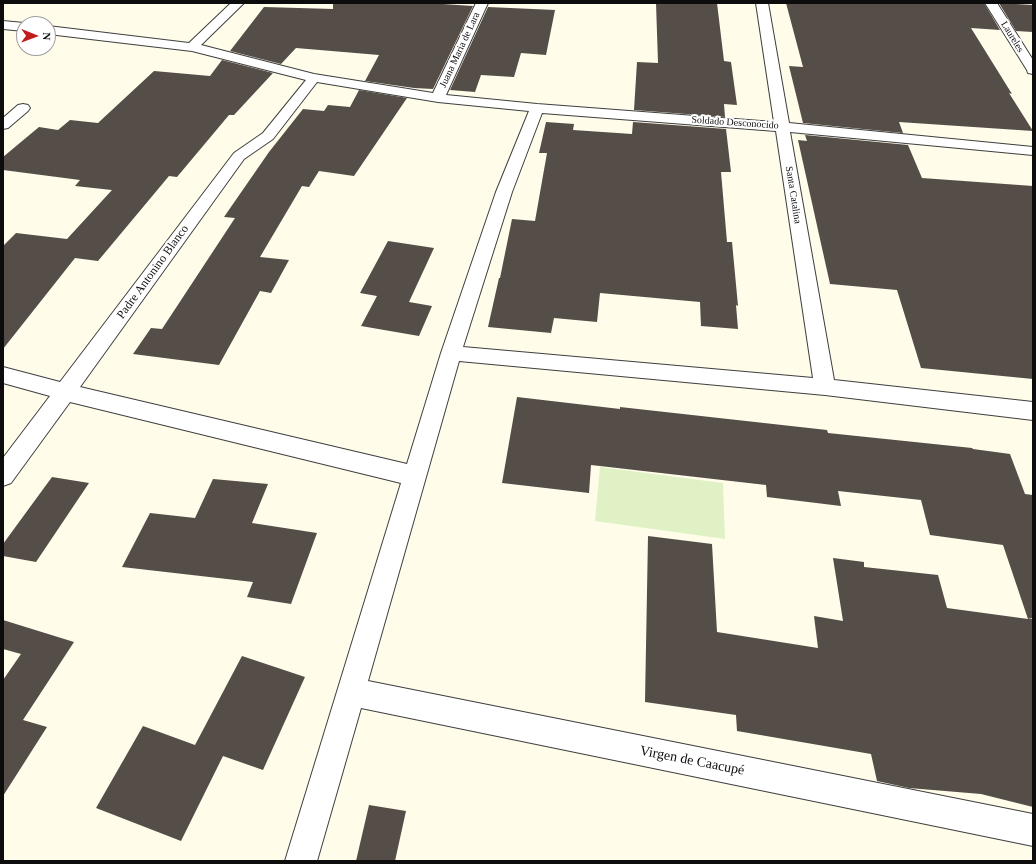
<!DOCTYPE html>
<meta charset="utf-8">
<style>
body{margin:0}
#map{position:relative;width:1036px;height:864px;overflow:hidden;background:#fffcea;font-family:Georgia,serif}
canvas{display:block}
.frame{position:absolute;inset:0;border:4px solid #0c0c0c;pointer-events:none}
.north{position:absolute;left:16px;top:16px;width:40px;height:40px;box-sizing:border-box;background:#fff;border:1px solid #9e9e9e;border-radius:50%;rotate:91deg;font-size:11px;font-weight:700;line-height:16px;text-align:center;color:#0c0c0c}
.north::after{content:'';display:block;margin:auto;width:14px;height:18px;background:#c21d1d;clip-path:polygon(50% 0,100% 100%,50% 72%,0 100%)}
</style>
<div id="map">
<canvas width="1036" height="864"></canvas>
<div class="frame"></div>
<div class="north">N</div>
</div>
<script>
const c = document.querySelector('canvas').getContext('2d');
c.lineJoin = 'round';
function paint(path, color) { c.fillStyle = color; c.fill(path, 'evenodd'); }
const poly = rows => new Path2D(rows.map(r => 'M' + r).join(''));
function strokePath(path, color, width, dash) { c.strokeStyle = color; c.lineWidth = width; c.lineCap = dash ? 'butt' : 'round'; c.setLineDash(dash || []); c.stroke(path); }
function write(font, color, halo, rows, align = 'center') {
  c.font = font + ' Georgia,serif'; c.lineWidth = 4; c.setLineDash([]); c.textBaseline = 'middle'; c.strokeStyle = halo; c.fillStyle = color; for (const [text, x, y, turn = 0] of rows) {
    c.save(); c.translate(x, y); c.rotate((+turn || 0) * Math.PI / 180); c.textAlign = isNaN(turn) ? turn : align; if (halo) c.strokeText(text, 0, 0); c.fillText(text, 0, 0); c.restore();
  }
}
paint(poly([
 [600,467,723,483,725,539,595,521]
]), '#e0f2c5');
paint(poly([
 [333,3,444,3,443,4,473,6,433,89,414,88,365,81,379,55,296,48,281,64,230,51,264,7,333,9],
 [656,3,717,3,724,61,731,62,737,105,724,104,725,117,634,110,637,62,658,63],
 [786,3,984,3,1000,30,971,28,1012,94,1009,93,1033,131,899,122,903,133,803,123,789,66,803,67],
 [999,3,1033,5,1033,32,1016,31],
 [488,7,555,10,546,55,521,53,514,77,481,75,475,92,450,90],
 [222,60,273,73,234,115,229,115,177,177,169,176,98,261,75,258,3,349,3,246,16,233,67,239,112,190,75,186,80,180,3,170,3,157,39,127,58,130,70,120,98,123,154,71,210,76],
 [359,90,407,98,354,176,319,171,309,187,302,186,260,257,289,260,271,293,260,291,219,365,133,354,151,328,162,329,235,218,224,217,269,152,303,109,324,111,328,105,350,107],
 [546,122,574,124,573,130,632,134,633,122,726,129,731,172,721,172,727,242,732,242,738,306,736,305,738,329,701,326,700,302,600,293,597,322,554,318,551,333,488,327,499,278,500,278,512,219,535,221,547,153,539,153],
 [805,135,908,145,922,178,1033,186,1033,379,921,368,897,290,830,284,798,140,807,141],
 [388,241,434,248,409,302,432,306,419,336,361,326,377,296,360,293],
 [517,397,620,409,620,407,827,430,828,433,972,448,973,449,1010,454,1025,494,1033,495,1033,618,1028,619,1033,619,1033,807,981,794,909,788,877,781,871,754,737,731,736,715,645,702,648,536,712,544,717,632,818,648,814,616,843,621,833,558,864,562,864,567,938,575,947,608,1028,619,1003,545,930,535,921,500,838,491,841,506,767,497,766,485,591,465,589,493,502,483],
 [52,477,89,483,36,562,3,556,3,544],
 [213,479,268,484,252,523,317,533,291,604,247,597,253,582,122,567,150,513,195,518],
 [3,620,74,642,23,720,47,727,3,796,3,680,21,654,3,649],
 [242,656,305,677,263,770,223,756,181,841,96,808,143,726,195,745],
 [369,805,406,811,395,861,356,861]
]), '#554d47');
const street = poly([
 [231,3,244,3,201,45,314,74,433,93,476,3,488,3,446,95,537,104,774,122,756,3,768,3,789,123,1033,147,1033,155,790,132,834,380,1033,402,1033,420,825,395,459,361,368,681,1033,814,1033,846,361,708,317,861,285,861,401,483,70,402,11,483,3,486,3,458,50,396,3,383,3,367,60,382,234,153,263,133,306,80,192,51,48,34,48,26,189,43,231,3],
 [317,82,438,102,529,111,496,192,441,353,407,464,80,387,244,159,273,139,317,82],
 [542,113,776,131,813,378,463,347,512,192,542,113],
 [985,3,997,3,1033,60,1033,74,1028,73,1027,70,985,3],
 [3,21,24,23,26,24,24,24,24,31,3,29,3,21],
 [23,104,28,105,30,108,28,111,8,128,3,129,3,118,18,105,23,104]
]);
strokePath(street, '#3f3f3f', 2);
paint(street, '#fff');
write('10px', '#0c0c0c', '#fff', [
 ["Laureles",1012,37,58],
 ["Juana Maria de Lara",460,50,-65],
 ["Soldado Desconocido",735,123,4],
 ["Santa Catalina",793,195,81]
]);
write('12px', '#0c0c0c', '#fff', [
 ["Padre Antonino Blanco",153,272,-54]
]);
write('14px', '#0c0c0c', '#fff', [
 ["Virgen de Caacupé",692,761,11]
]);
</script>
